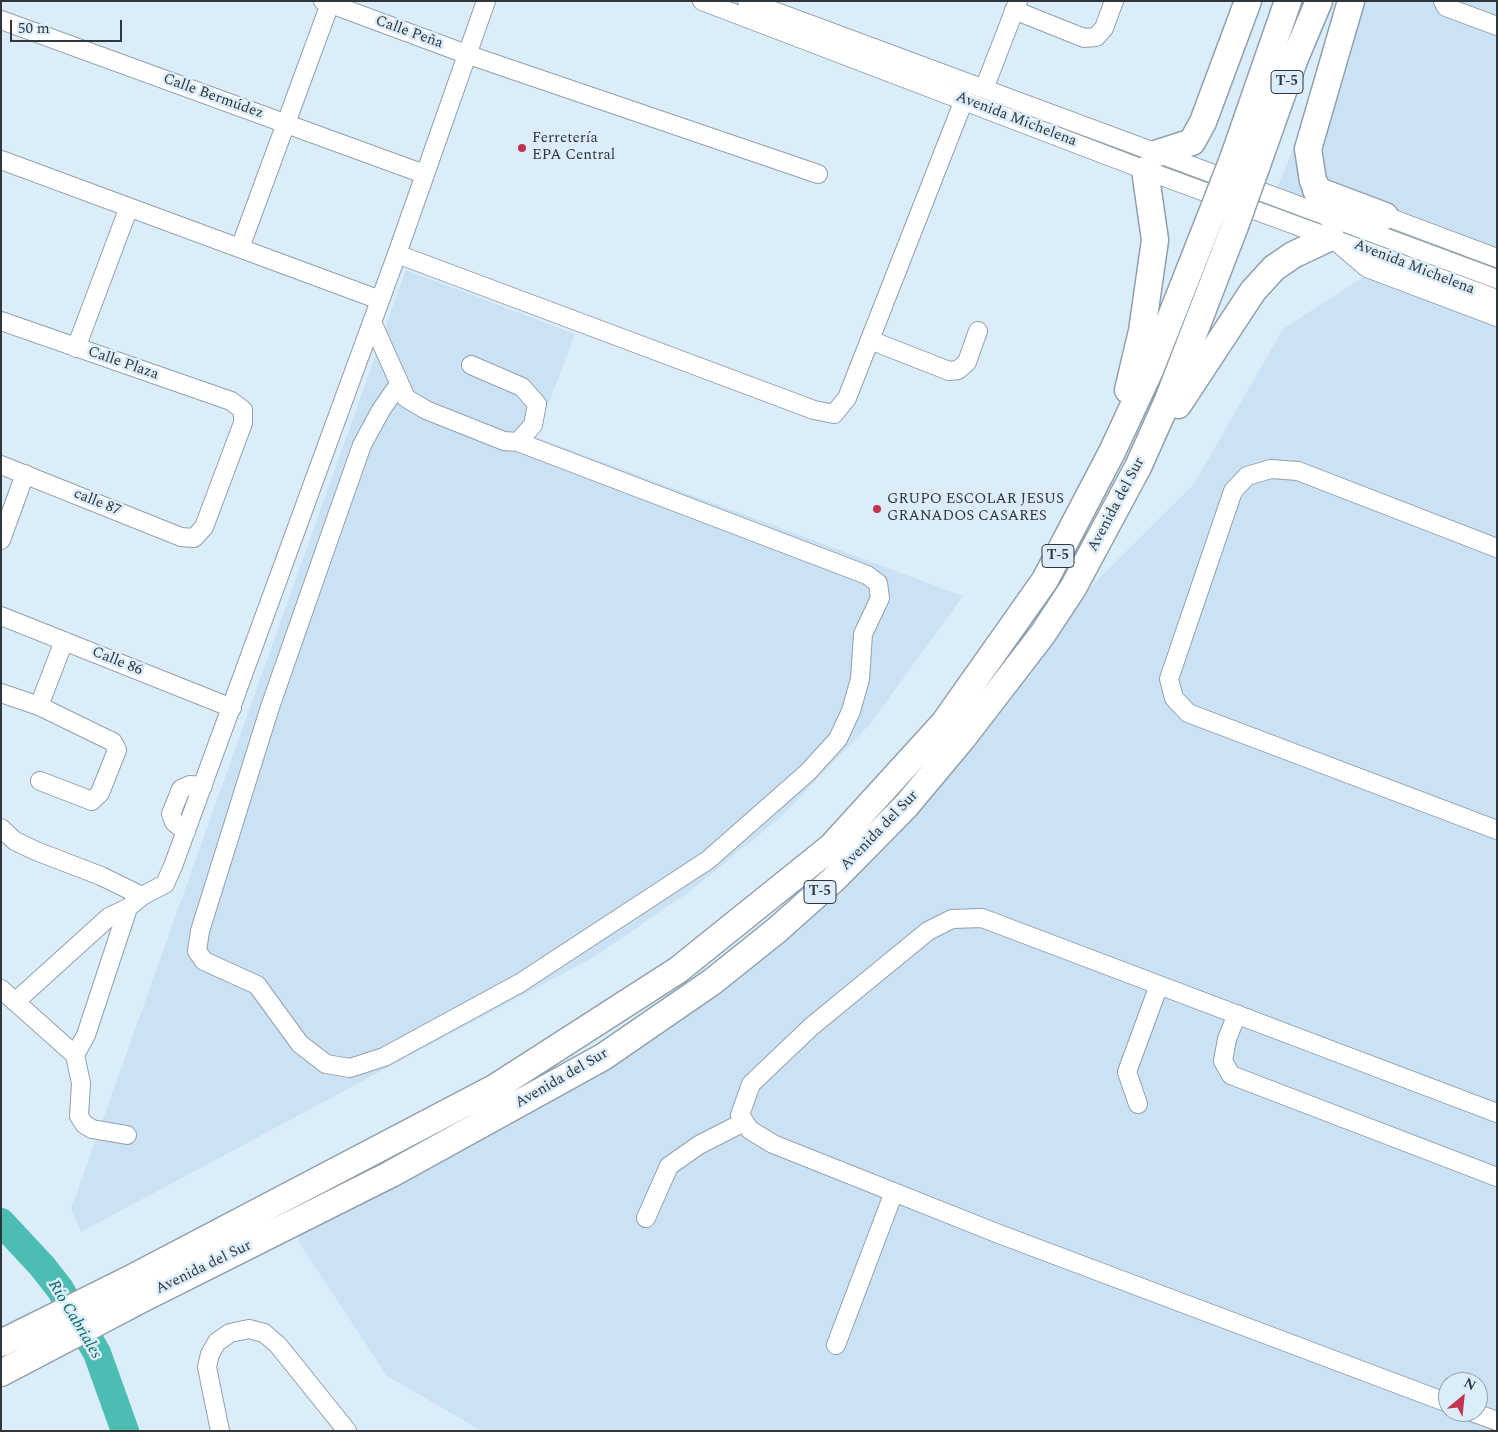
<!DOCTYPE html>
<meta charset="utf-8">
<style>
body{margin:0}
#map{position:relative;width:1498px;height:1432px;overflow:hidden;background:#dcedfa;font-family:Spectral,serif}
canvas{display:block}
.frame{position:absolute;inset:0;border:2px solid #30373c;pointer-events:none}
.north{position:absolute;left:1438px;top:1372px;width:50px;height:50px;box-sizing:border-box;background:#dcedfa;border:1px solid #97a4ae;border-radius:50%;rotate:28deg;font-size:14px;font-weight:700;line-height:20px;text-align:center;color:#30373c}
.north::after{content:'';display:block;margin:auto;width:18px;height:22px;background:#c23251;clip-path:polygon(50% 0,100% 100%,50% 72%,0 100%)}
.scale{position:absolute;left:10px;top:20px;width:112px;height:22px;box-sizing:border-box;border:2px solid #30373c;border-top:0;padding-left:6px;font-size:15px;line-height:18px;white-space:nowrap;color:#30373c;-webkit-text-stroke:4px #dcedfa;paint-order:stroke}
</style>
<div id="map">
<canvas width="1498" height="1432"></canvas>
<div class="frame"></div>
<div class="north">N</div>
<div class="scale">50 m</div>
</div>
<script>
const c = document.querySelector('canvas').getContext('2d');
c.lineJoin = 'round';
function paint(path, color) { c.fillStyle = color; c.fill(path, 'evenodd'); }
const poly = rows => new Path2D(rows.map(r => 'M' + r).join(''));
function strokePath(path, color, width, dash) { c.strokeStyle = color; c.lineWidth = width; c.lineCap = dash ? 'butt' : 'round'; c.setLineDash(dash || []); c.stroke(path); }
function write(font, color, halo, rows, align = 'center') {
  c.font = font + ' Spectral,serif'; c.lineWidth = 5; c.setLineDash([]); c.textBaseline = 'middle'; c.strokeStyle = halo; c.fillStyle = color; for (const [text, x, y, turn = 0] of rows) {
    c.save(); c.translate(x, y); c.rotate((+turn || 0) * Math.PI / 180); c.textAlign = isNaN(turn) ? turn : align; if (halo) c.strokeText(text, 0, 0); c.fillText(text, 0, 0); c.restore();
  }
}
paint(poly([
 [1352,1,1497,1,1497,1431,482,1431,387,1376,298,1241,306,1218,712,982,962,739,1042,635,1194,484,1283,329,1391,259,1267,214],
 [1448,1382,1478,1382,1478,1412,1448,1412],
 [406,270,575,334,536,437,963,596,870,724,781,817,689,892,592,958,81,1232,71,1209]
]), '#cbe2f4');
strokePath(poly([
 [1,1222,42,1266,60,1289,97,1353,125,1431]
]), '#4cbdb3', 28);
const minor = poly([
 [323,1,466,54,818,174],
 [702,1,1145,170,1497,299],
 [747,1,1497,279],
 [1443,1,1446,7,1497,26],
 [1014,10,1084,38,1096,37,1104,28,1114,1],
 [1,20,424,174],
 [984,89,1018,1],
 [1,160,380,300],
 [1375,217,1385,216,1497,258],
 [1339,244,1367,268,1497,317],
 [240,248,331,1],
 [397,254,814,410,834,414,847,398,964,100],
 [1,321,231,401,243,410,243,423,204,527,194,538,181,537,1,465],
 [372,322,406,398,426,410,504,441,518,442,533,425,537,404,522,387,471,365],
 [870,340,949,371,958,370,967,362,978,331],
 [76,348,129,207],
 [399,384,381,410,362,445,332,530,270,707,200,931,197,951,204,961,257,985,300,1044,326,1064,350,1068,384,1057,520,983,708,860,808,772,838,739,851,711,860,679,863,634,880,598,878,583,867,575,518,442],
 [1,540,25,474],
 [1497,548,1298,471,1271,469,1247,476,1233,491,1169,679,1174,698,1188,713,1497,830],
 [1,616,232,708],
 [1,693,39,706,64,641],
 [39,706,113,742,117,750,100,793,92,801,40,781],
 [1,828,15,841,36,851,101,876,142,896],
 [186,832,174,822,171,814,181,789,190,785,203,786],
 [1,989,75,1055,81,1083,79,1116,84,1124,92,1129,127,1135],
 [15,1002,109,917,128,908],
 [1237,1014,1227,1039,1223,1061,1231,1075,1497,1177],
 [75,1055,86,1035,128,908,142,896,165,884,173,866,397,254,486,1],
 [1138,1104,1127,1072,1159,985],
 [646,1218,669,1166,699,1145,744,1122],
 [836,1345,894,1192],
 [1448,1403,999,1234,773,1144,750,1130,740,1115,751,1084,812,1026,928,931,952,919,982,918,1497,1113],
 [1472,1412,1497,1421],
 [220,1431,207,1367,210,1354,217,1342,230,1333,249,1329,264,1333,278,1345,347,1431]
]);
const highway = poly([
 [1158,153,1192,142,1203,122,1248,1],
 [1233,159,1288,1],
 [1257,165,1295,58,1319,1],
 [1316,190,1385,216],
 [1333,218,1313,181,1308,149,1351,1],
 [1128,390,1142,331,1155,240,1145,170],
 [1178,405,1253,291,1274,268,1293,255,1331,237],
 [1,1343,128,1280,496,1087,678,970,831,847,944,723,1045,580,1112,452,1150,370,1210,218],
 [1,1373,142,1299,391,1174,603,1057,712,982,777,930,834,879,906,806,962,739,1042,635,1073,588,1138,467,1168,400,1235,226]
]);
strokePath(minor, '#90a0ac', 20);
strokePath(highway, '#90a0ac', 29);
strokePath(minor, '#fff', 18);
strokePath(highway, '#fff', 26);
const highwayBridge = poly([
 [1210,218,1233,159],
 [1235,226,1257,165]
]);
strokePath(highwayBridge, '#90a0ac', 29, []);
strokePath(highwayBridge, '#fff', 26);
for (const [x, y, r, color] of [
 [522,148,5,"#c23251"],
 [877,509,5,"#c23251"]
]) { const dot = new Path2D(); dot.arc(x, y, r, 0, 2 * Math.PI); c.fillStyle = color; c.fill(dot); strokePath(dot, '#dcedfa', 2); }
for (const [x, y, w] of [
 [1287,82,32],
 [1058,556,32],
 [820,892,32]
]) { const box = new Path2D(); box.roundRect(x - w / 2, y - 11.5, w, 23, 4); c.fillStyle = '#dcedfa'; c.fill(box); strokePath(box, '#30373c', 1); }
write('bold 14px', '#30373c', null, [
 ["T-5",1287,82],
 ["T-5",1058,556],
 ["T-5",820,892]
]);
write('15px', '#30373c', '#dcedfa', [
 ["Calle Peña",409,33,20],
 ["Calle Bermúdez",213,97,20],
 ["Avenida Michelena",1016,120,21],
 ["Avenida Michelena",1414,268,21],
 ["Calle Plaza",123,364,19],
 ["calle 87",97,503,22],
 ["Avenida del Sur",1117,505,-62],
 ["Calle 86",117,662,22],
 ["Avenida del Sur",880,831,-46],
 ["Avenida del Sur",562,1079,-30],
 ["Avenida del Sur",204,1268,-26]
]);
write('15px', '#30373c', '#dcedfa', [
 ["Ferretería",532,139],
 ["EPA Central",532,156],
 ["GRUPO ESCOLAR JESUS",887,500],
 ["GRANADOS CASARES",887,517]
], 'left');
write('italic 16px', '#00645e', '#dcedfa', [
 ["Río Cabriales",74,1320,59]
]);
</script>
